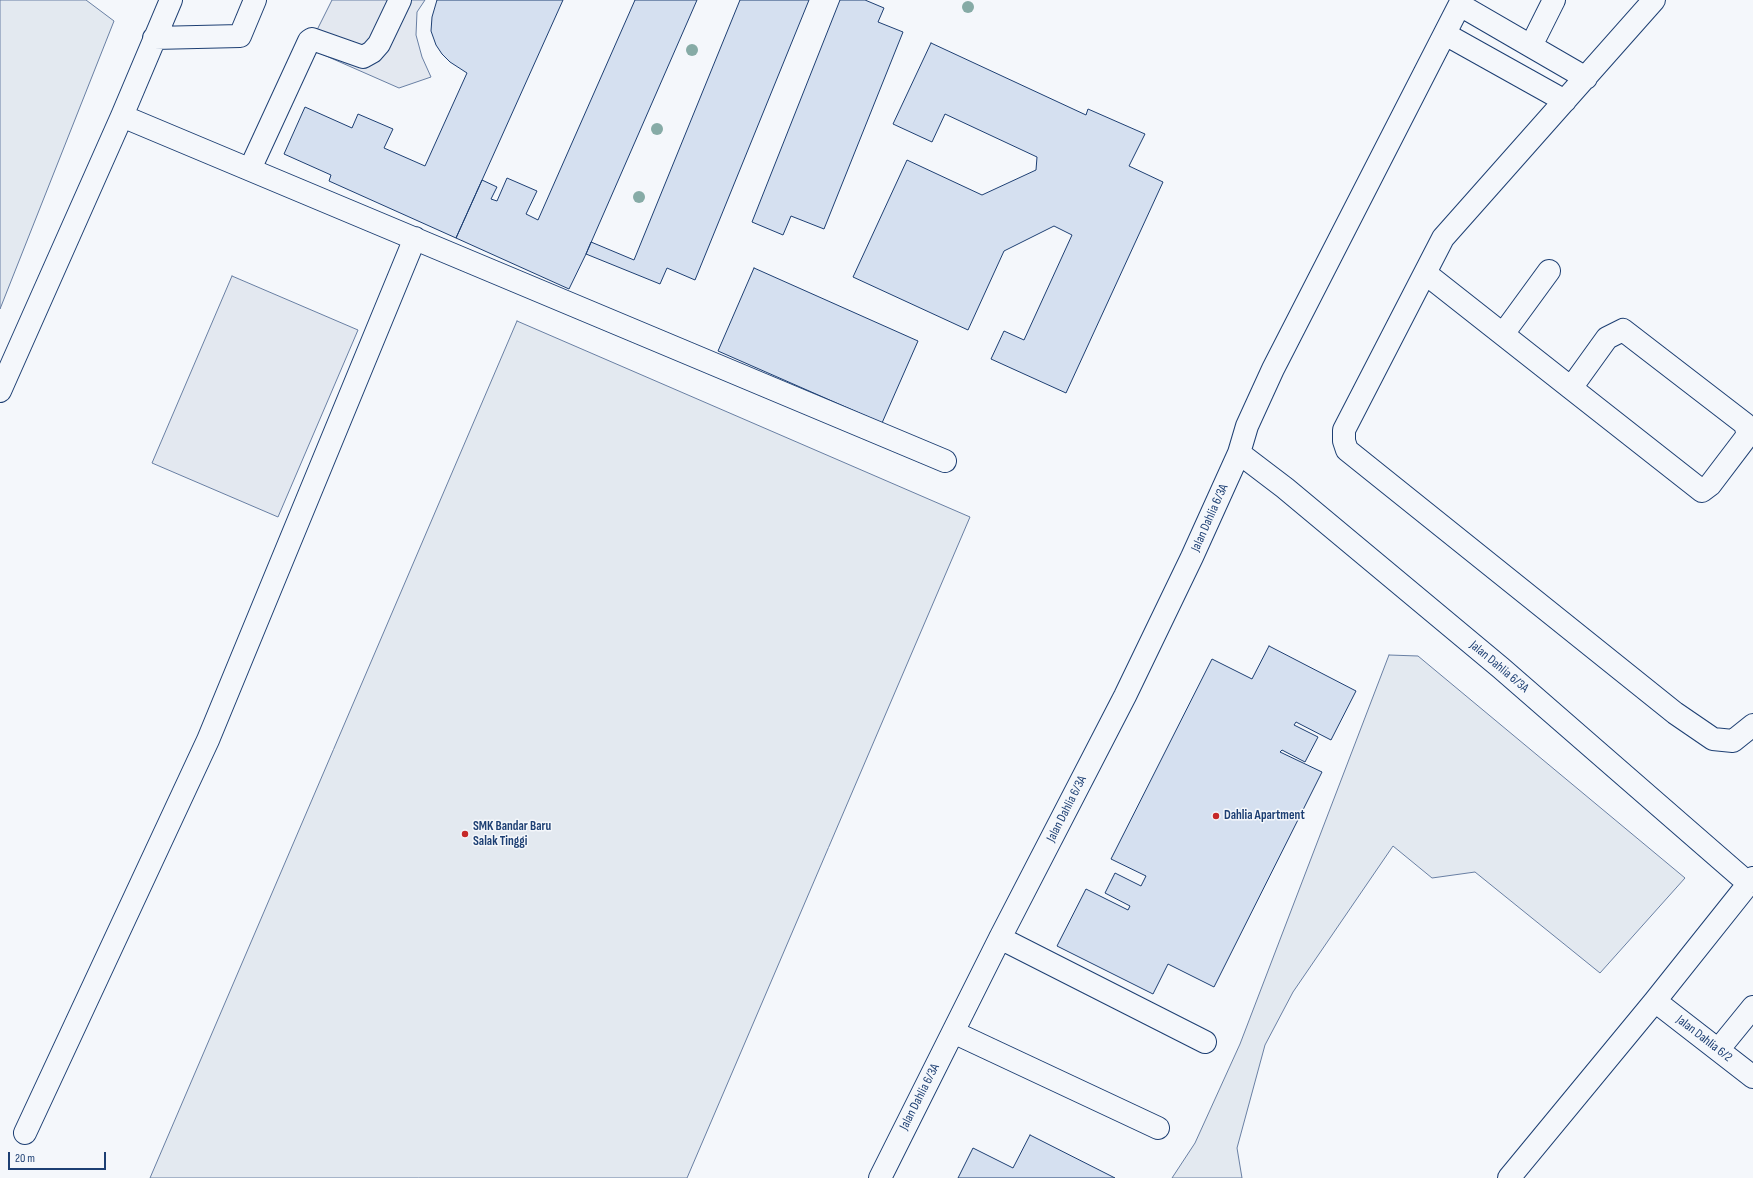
<!DOCTYPE html>
<style>
body{margin:0}
#map{position:relative;width:1753px;height:1178px;overflow:hidden;background:#f4f7fb;font-family:"Sofia Sans Condensed",sans-serif}
canvas{display:block}
.scale{position:absolute;left:8px;top:1152px;width:98px;height:18px;box-sizing:border-box;border:2px solid #1d3f73;border-top:0;padding-left:5px;font-size:12px;line-height:14px;white-space:nowrap;color:#1d3f73;-webkit-text-stroke:3px #f4f7fb;paint-order:stroke}
</style>
<div id="map">
<canvas width="1753" height="1178"></canvas>
<div class="scale">20 m</div>
</div>
<script>
const c = document.querySelector('canvas').getContext('2d');
c.lineJoin = 'round';
function paint(path, color) { c.fillStyle = color; c.fill(path, 'evenodd'); }
const poly = rows => new Path2D(rows.map(r => 'M' + r).join(''));
function strokePath(path, color, width, dash) { c.strokeStyle = color; c.lineWidth = width; c.lineCap = dash ? 'butt' : 'round'; c.setLineDash(dash || []); c.stroke(path); }
function write(font, color, halo, rows, align = 'center') {
  c.font = font + ' "Sofia Sans Condensed",sans-serif'; c.lineWidth = 3; c.setLineDash([]); c.textBaseline = 'middle'; c.strokeStyle = halo; c.fillStyle = color; for (const [text, x, y, turn = 0] of rows) {
    c.save(); c.translate(x, y); c.rotate((+turn || 0) * Math.PI / 180); c.textAlign = isNaN(turn) ? turn : align; if (halo) c.strokeText(text, 0, 0); c.fillText(text, 0, 0); c.restore();
  }
}
const green = poly([
 [0,0,86,0,114,21,0,309,0,0],
 [517,321,970,517,687,1178,150,1178,517,321],
 [1389,655,1418,656,1685,878,1600,973,1475,872,1432,878,1393,846,1293,992,1265,1045,1237,1148,1242,1178,1172,1178,1195,1143,1240,1044,1389,655]
]);
paint(green, '#e3e9f0');
strokePath(green, '#687fa3', 1);
const parking = poly([
 [332,0,425,0,417,12,416,35,422,57,431,77,399,88,308,48,332,0],
 [232,276,358,330,278,517,152,463,232,276]
]);
paint(parking, '#e3e8f0');
strokePath(parking, '#687fa3', 1);
const building = poly([
 [437,0,563,0,456,238,329,181,331,175,284,154,305,107,352,128,358,114,393,129,384,148,425,166,467,73,450,62,442,54,436,45,431,31,432,17,437,0],
 [635,0,697,0,586,254,569,289,456,238,482,180,497,187,491,199,497,201,507,178,537,191,526,214,538,220,635,0],
 [740,0,809,0,695,280,667,268,660,284,586,254,591,242,634,260,740,0],
 [840,0,865,0,884,8,878,22,903,32,824,229,791,216,783,235,752,222,840,0],
 [931,43,1086,115,1088,109,1145,134,1129,166,1163,182,1066,393,991,359,1004,331,1024,340,1072,235,1054,226,1004,251,968,330,853,277,907,160,982,195,1036,170,1037,157,945,114,932,142,893,124,931,43],
 [754,268,918,341,882,423,718,351,754,268],
 [1269,646,1356,691,1331,740,1296,722,1294,725,1318,737,1305,762,1282,750,1280,752,1322,772,1214,987,1168,964,1153,994,1057,946,1086,889,1128,910,1130,906,1105,893,1115,873,1141,886,1146,876,1111,859,1212,659,1252,679,1269,646],
 [1030,1135,1115,1178,958,1178,973,1148,1013,1168,1030,1135]
]);
paint(building, '#d5e0f0');
strokePath(building, '#1d3f73', 1);
const minor = poly([
 [1654,0,1443,238,1344,430,1344,441,1347,450,1675,713,1713,739,1733,741,1753,725],
 [1460,5,1586,78],
 [1445,34,1565,101],
 [154,38,240,36,255,0],
 [1531,46,1554,0],
 [122,116,945,461],
 [250,169,309,41,312,39,363,57,372,52,379,44,400,0],
 [1425,273,1571,388,1702,491,1710,485,1748,435,1745,424,1623,330,1607,338,1571,388],
 [1503,334,1549,271],
 [0,391,122,116,171,0],
 [1239,453,1247,426,1273,369,1462,0],
 [1000,938,1205,1042],
 [1655,1001,1753,1077],
 [953,1032,1158,1128],
 [1718,1050,1753,1007],
 [25,1133,208,740,415,238],
 [880,1178,1000,938,1125,696,1192,557,1239,453,1285,488,1501,668,1748,883],
 [1509,1178,1655,1001,1753,878]
]);
strokePath(minor, '#1d3f73', 24);
strokePath(minor, '#f4f7fb', 22);
c.fillStyle = '#86aba6';
for (const [x, y] of [
 [968,7],
 [692,50],
 [657,129],
 [639,197]
]) { c.beginPath(); c.arc(x, y, 6, 0, 2 * Math.PI); c.fill(); }
for (const [x, y, r, color] of [
 [1216,816,4,"#c62828"],
 [465,834,4,"#c62828"]
]) { const dot = new Path2D(); dot.arc(x, y, r, 0, 2 * Math.PI); c.fillStyle = color; c.fill(dot); strokePath(dot, '#f4f7fb', 1.5); }
write('13px', '#1d3f73', '#f4f7fb', [
 ["Jalan Dahlia 6/3A",1210,518,-66],
 ["Jalan Dahlia 6/3A",1499,667,40],
 ["Jalan Dahlia 6/3A",1067,809,-63],
 ["Jalan Dahlia 6/2",1704,1039,38],
 ["Jalan Dahlia 6/3A",920,1097,-63]
]);
write('bold 13px', '#1d3f73', '#f4f7fb', [
 ["Dahlia Apartment",1224,816],
 ["SMK Bandar Baru",473,827],
 ["Salak Tinggi",473,842]
], 'left');
</script>
